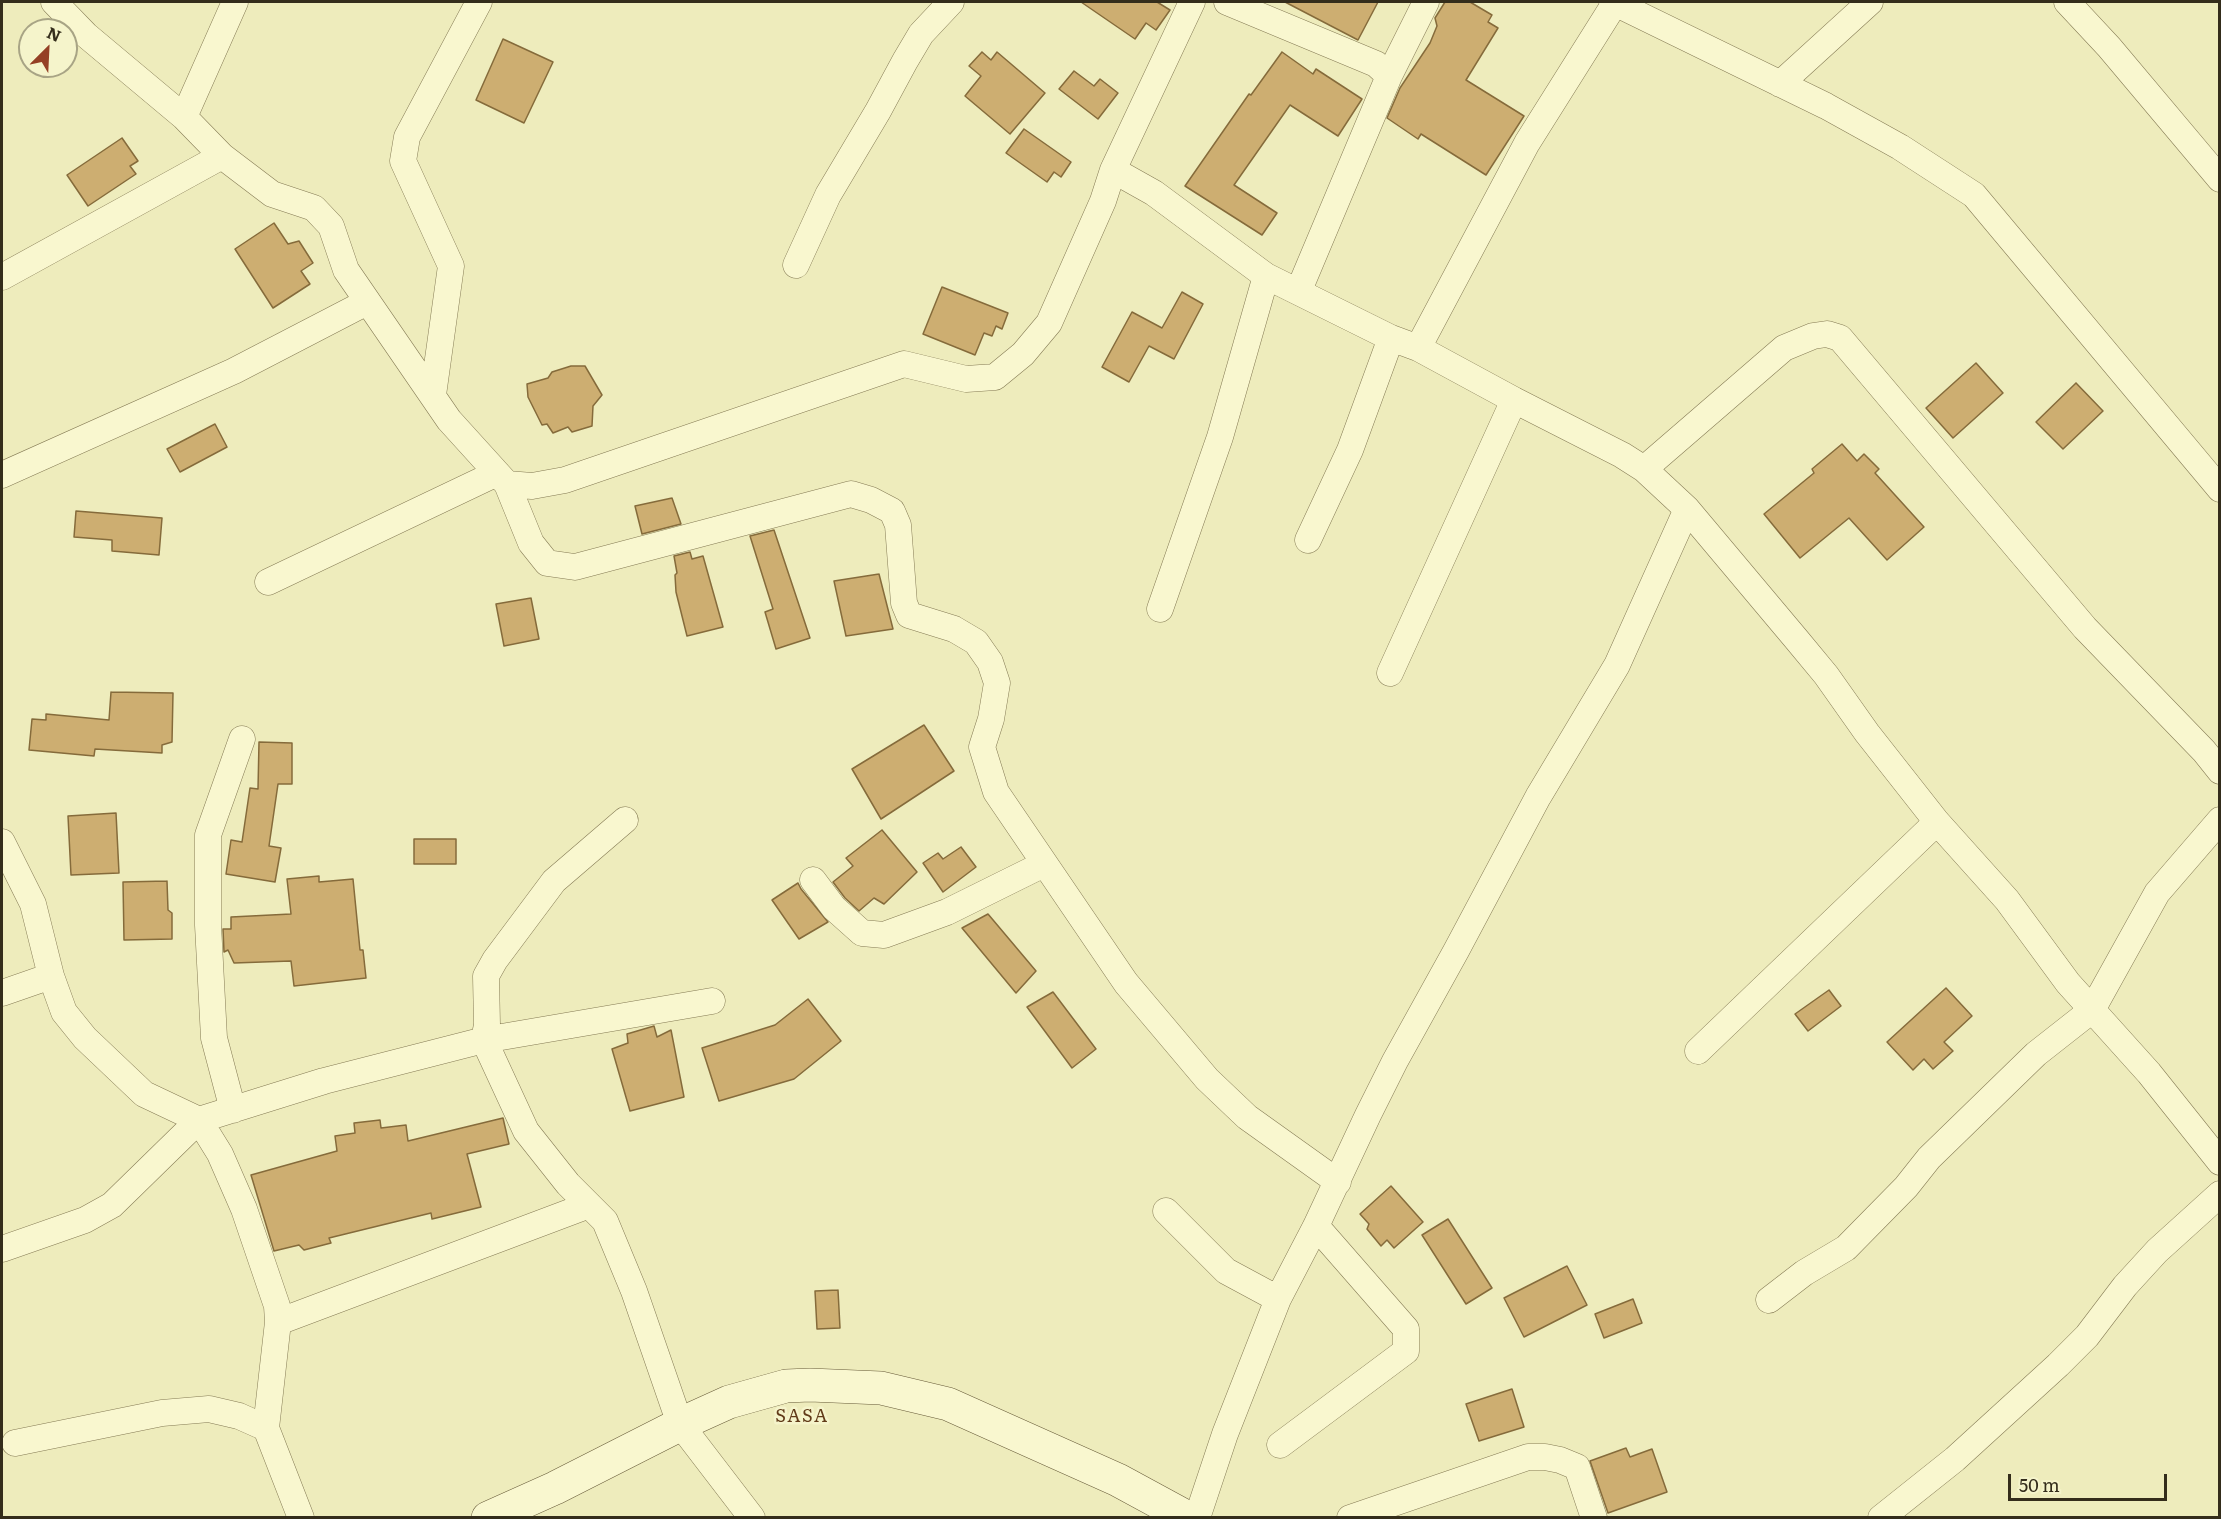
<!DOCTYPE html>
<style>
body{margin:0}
#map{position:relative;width:2221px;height:1519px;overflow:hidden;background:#eeecbc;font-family:Literata,serif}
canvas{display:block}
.frame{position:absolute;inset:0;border:3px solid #342d1b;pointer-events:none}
.north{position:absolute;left:18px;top:18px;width:60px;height:60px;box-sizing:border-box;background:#f5f4cb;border:2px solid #a8a485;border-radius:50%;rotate:24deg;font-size:16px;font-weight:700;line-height:24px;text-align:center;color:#342d1b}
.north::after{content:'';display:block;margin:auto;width:21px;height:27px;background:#954025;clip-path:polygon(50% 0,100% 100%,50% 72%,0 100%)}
.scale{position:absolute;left:2008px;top:1474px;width:159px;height:27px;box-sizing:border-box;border:3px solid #342d1b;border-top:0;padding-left:8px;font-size:18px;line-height:21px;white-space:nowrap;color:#342d1b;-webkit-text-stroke:4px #f5f4cb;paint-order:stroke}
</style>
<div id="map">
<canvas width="2221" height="1519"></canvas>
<div class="frame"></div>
<div class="north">N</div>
<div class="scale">50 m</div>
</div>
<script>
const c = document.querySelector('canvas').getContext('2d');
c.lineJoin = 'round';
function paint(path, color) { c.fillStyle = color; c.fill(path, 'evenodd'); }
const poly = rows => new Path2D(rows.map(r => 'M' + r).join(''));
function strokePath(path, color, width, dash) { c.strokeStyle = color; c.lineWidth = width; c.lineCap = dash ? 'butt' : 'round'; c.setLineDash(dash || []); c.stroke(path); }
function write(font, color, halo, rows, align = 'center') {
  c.font = font + ' Literata,serif'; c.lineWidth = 5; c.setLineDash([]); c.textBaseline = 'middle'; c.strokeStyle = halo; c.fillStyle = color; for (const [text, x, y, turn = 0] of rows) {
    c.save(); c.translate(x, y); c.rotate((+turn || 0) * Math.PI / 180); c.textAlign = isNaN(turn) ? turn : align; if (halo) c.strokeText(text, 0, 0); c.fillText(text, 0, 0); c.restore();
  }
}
const building = poly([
 [1081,2,1157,2,1170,10,1156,30,1146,23,1135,39,1081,2],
 [1285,2,1378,2,1358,40,1285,2],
 [1445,2,1470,2,1492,15,1488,22,1498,28,1466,80,1524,116,1486,175,1421,134,1418,139,1387,118,1400,88,1430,43,1437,26,1435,18,1445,2],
 [503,39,553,62,524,123,476,100,503,39],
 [982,52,991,60,997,52,1045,93,1010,134,965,96,981,76,969,66,982,52],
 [1282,52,1313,74,1316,69,1362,99,1338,136,1290,105,1234,185,1277,213,1262,235,1185,186,1249,94,1251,95,1282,52],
 [1074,71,1094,86,1100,79,1118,93,1098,119,1059,89,1074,71],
 [1024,129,1071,162,1061,177,1054,172,1047,182,1006,153,1024,129],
 [122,138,138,161,130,166,136,174,88,206,67,175,122,138],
 [274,223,288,244,299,241,313,263,301,271,310,284,273,308,235,249,274,223],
 [942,287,1008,313,1002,329,996,326,992,336,984,333,975,355,923,334,942,287],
 [1182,292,1203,304,1174,359,1149,346,1129,382,1102,367,1132,312,1162,328,1182,292],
 [1976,363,2003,393,1953,438,1926,408,1976,363],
 [571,366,585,366,602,395,593,406,592,426,572,432,568,427,553,433,547,424,542,425,528,397,527,384,548,378,552,372,571,366],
 [2076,383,2103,411,2063,449,2036,422,2076,383],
 [215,424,227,447,180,472,167,449,215,424],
 [1842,444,1857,461,1864,454,1879,469,1875,473,1924,527,1887,560,1849,518,1800,558,1764,514,1814,473,1812,469,1842,444],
 [672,498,681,524,642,534,635,506,672,498],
 [76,511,162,518,159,555,112,551,112,540,74,537,76,511],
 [774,530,810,638,776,649,765,612,773,609,750,536,774,530],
 [690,552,692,559,703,556,723,627,687,636,676,592,675,575,677,573,674,556,690,552],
 [879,574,893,629,846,636,834,581,879,574],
 [531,598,539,639,504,646,496,604,531,598],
 [111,692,173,693,172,742,162,745,162,753,95,749,94,756,29,750,32,719,46,720,46,714,109,720,111,692],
 [924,725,954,771,881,819,852,769,924,725],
 [259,742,292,743,292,784,278,784,269,846,281,848,275,882,226,874,231,840,242,842,250,788,258,789,259,742],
 [116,813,119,873,71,875,68,816,116,813],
 [882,830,917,872,884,904,874,898,859,911,845,898,833,882,853,866,846,858,882,830],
 [414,839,456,839,456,864,414,864,414,839],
 [961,847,976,867,943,892,923,863,938,853,943,859,961,847],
 [319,876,319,882,353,879,360,950,363,950,366,978,294,986,291,961,234,963,228,950,224,952,223,929,231,929,231,917,291,914,287,879,319,876],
 [167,881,168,910,172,913,172,939,124,940,123,882,167,881],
 [798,883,801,889,828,922,799,939,772,900,798,883],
 [988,914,1036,971,1016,993,962,928,988,914],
 [1946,988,1972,1016,1944,1042,1953,1051,1933,1069,1924,1059,1913,1070,1887,1042,1946,988],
 [1829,990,1841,1006,1808,1031,1795,1014,1829,990],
 [1053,992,1096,1049,1072,1068,1027,1007,1053,992],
 [808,999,841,1041,794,1079,719,1101,702,1048,775,1025,808,999],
 [654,1026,657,1037,671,1030,684,1097,630,1111,612,1049,628,1043,627,1034,654,1026],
 [503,1118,509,1144,467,1154,481,1207,432,1219,431,1213,329,1238,331,1243,304,1250,299,1245,274,1251,251,1175,337,1151,335,1136,355,1133,354,1123,380,1120,381,1128,406,1125,408,1141,503,1118],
 [1391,1186,1423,1222,1394,1248,1387,1240,1381,1246,1367,1229,1369,1224,1360,1214,1391,1186],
 [1448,1219,1492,1288,1466,1304,1422,1235,1448,1219],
 [1567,1266,1587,1305,1524,1337,1504,1298,1567,1266],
 [838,1290,840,1328,817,1329,815,1291,838,1290],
 [1633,1299,1642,1323,1604,1338,1595,1314,1633,1299],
 [1512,1389,1524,1427,1479,1441,1466,1404,1512,1389],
 [1626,1448,1630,1457,1652,1449,1667,1492,1608,1513,1590,1461,1626,1448]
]);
paint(building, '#cdae71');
strokePath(building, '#856b3b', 1.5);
const street = poly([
 [54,2,86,35,184,117,222,156,272,194,314,208,331,226,346,270,449,420,507,484,531,543,547,563,575,567,851,494,871,500,892,511,898,525,904,603,909,615,954,629,976,642,990,662,997,683,991,719,982,747,996,792,1126,983,1207,1079,1247,1117,1338,1182],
 [1227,2,1376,64,1389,76],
 [2067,2,2109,47,2220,179],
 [1615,3,1826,106,1900,147,1974,195,2220,489],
 [1780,84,1870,2],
 [184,117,235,2],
 [1113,170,1192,2],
 [796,265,828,195,878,111,905,61,921,34,951,2],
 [2,277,222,156],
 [1299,290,1389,76,1426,2],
 [1418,348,1527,143,1615,3,1612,2],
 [433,395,451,266,403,161,407,137,479,2],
 [1644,469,1784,348,1813,336,1827,334,1840,338,2085,628,2204,751,2220,771],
 [2,475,234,371,367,302],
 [507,484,532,486,565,480,904,364,966,379,995,377,1023,354,1049,323,1103,201,1113,170,1154,193,1266,276,1391,338,1418,348,1514,400,1622,455,1644,469,1687,509,1797,640,1826,675,1867,733,1937,822,2007,900,2068,983,2149,1073,2220,1162],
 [1308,540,1350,450,1391,338],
 [268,582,497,473],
 [1160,609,1220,437,1266,276],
 [1390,673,1514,400],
 [2,842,33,904,51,976,64,1012,85,1038,144,1094,199,1120,220,1154,244,1209,277,1306,278,1322,266,1428,301,1518],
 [813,880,834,908,862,933,884,935,947,912,1044,864],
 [2,993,51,976],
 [712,1001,484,1040,526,1131,568,1184,605,1221,634,1291,680,1424,752,1518],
 [1698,1051,1937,822],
 [233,1110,214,1038,208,925,208,835,242,739],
 [1166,1211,1226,1271,1278,1299],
 [2,1249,85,1220,112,1205,199,1120,324,1081,484,1040,487,1025,486,976,495,960,554,881,625,820],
 [1769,1300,1804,1273,1846,1248,1906,1187,1929,1158,2036,1054,2092,1010,2157,893,2220,820],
 [278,1322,589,1205],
 [15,1443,162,1413,209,1409,239,1416,266,1428],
 [1280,1445,1406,1351,1406,1329,1316,1226],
 [1197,1518,1225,1434,1278,1299,1316,1226,1368,1115,1395,1061,1456,951,1538,797,1617,665,1687,509],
 [1350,1518,1528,1457,1545,1457,1560,1460,1577,1467,1594,1518],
 [1881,1518,1955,1459,2058,1365,2087,1336,2125,1286,2157,1251,2220,1194]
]);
const secondary = poly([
 [488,1518,555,1488,687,1421,729,1402,786,1386,810,1385,881,1388,948,1404,1118,1480,1188,1518]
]);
strokePath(street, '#857b55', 27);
strokePath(secondary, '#675b39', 34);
strokePath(street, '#f9f7cf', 26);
strokePath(secondary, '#f9f7cf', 33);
c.letterSpacing = '1.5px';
write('18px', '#613b19', '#f5f4cb', [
 ["SASA",802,1417]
]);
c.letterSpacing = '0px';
</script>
